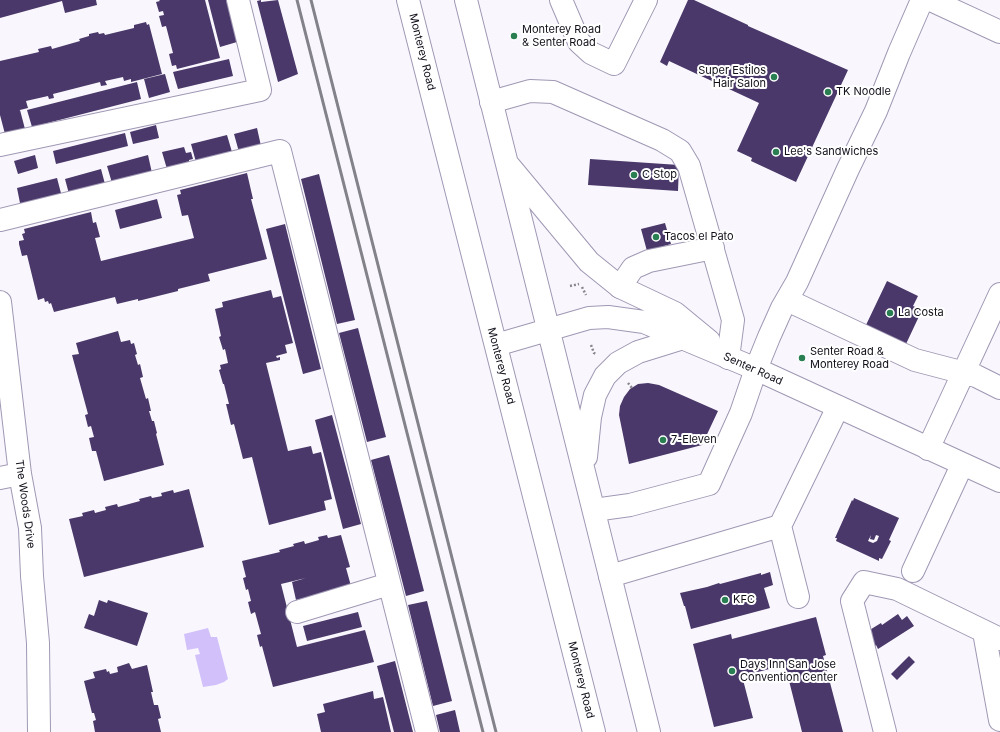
<!DOCTYPE html>
<style>
body{margin:0}
canvas{display:block;background:#f9f7fd}
</style>
<canvas width="1000" height="732"></canvas>
<script>
const c = document.querySelector('canvas').getContext('2d');
c.lineJoin = 'round';
function paint(path, color) { c.fillStyle = color; c.fill(path, 'evenodd'); }
const poly = rows => new Path2D(rows.map(r => 'M' + r).join(''));
function strokePath(path, color, width, dash) { c.strokeStyle = color; c.lineWidth = width; c.lineCap = dash ? 'butt' : 'round'; c.setLineDash(dash || []); c.stroke(path); }
function write(font, color, halo, rows, align = 'center') {
  c.font = font + ' Inter,sans-serif'; c.lineWidth = 4; c.setLineDash([]); c.textBaseline = 'middle'; c.strokeStyle = halo; c.fillStyle = color; for (const [text, x, y, turn = 0] of rows) {
    c.save(); c.translate(x, y); c.rotate((+turn || 0) * Math.PI / 180); c.textAlign = isNaN(turn) ? turn : align; if (halo) c.strokeText(text, 0, 0); c.fillText(text, 0, 0); c.restore();
  }
}
paint(poly([
 [208,628,211,637,217,637,228,679,224,682,216,685,203,687,195,655,200,654,198,648,187,650,184,634]
]), '#d2c0fb');
paint(poly([
 [0,0,96,0,97,5,65,13,62,1,0,18],
 [159,0,205,0,220,58,177,69,176,65,172,66,169,54,173,53,166,26,162,27,159,16,164,15,163,11,159,12,156,2,160,1],
 [208,0,227,0,237,42,220,47],
 [261,0,261,2,278,0,298,74,278,82,257,1],
 [688,0,694,0,748,25,748,26,848,70,796,182,751,161,752,158,737,151,759,103,669,61,667,66,660,62],
 [146,22,147,25,149,24,162,74,131,82,131,79,124,81,123,77,105,81,107,85,101,86,100,82,53,94,54,98,49,99,48,96,26,101,28,108,0,115,0,61,39,52,38,49,51,46,52,49,80,41,79,39,89,36,89,34,98,32,99,34,104,33,105,35,134,28,134,25],
 [229,59,233,76,178,89,173,72],
 [165,74,170,92,149,98,144,79],
 [137,82,141,99,32,127,27,110],
 [20,110,25,129,5,134,0,115],
 [156,125,159,138,133,144,130,132],
 [257,128,261,146,239,152,234,134],
 [125,133,128,146,56,164,53,151],
 [227,135,232,152,196,162,191,144],
 [184,147,186,153,191,152,193,159,189,160,189,164,167,169,162,152],
 [35,155,38,168,18,174,14,161],
 [148,155,152,173,112,183,107,166],
 [590,159,679,165,678,191,588,185],
 [101,169,105,184,69,194,65,179],
 [247,173,253,199,251,199,267,259,208,274,210,281,178,289,178,291,138,301,138,299,117,304,115,297,54,312,51,303,49,304,48,301,45,302,44,298,38,300,27,255,22,256,19,244,19,241,24,240,22,234,25,233,24,229,91,212,93,223,96,222,100,237,95,238,101,261,194,238,188,215,182,216,177,195,181,194,180,190],
 [319,174,355,320,337,324,301,179],
 [57,178,62,197,21,208,17,188],
 [157,199,162,218,120,229,115,210],
 [665,223,671,244,647,251,641,229],
 [285,224,321,369,303,374,266,229],
 [887,281,918,296,913,306,922,310,906,344,866,325],
 [271,290,273,298,281,296,293,343,285,345,287,353,276,356,277,358,280,357,280,360,266,363,288,451,311,446,313,454,321,452,332,499,324,501,326,510,269,525,252,457,243,459,234,424,231,425,226,404,229,404,224,384,223,384,219,370,221,369,220,365,228,363,225,349,223,350,219,337,221,336,215,309,223,307,222,302],
 [358,328,386,437,367,442,339,333],
 [118,331,121,342,130,340,131,344,134,343,137,354,135,355,138,365,140,364,143,377,140,378,146,399,148,398,151,411,149,411,152,421,154,421,157,433,156,434,164,465,104,481,96,451,92,451,89,438,94,437,91,426,88,427,85,415,88,414,72,355,79,354,76,343],
 [648,383,659,385,718,411,702,445,629,464,619,415,620,406,624,397,630,389,638,384],
 [332,415,361,524,343,529,315,420],
 [389,455,424,591,406,596,371,460],
 [189,489,204,547,84,577,69,519,83,516,82,513,94,510,95,513,106,510,105,507,117,504,118,507,140,501,139,499,151,496,152,498,162,496,161,493,173,490,174,493],
 [854,498,899,518,889,540,891,541,882,559,879,558,879,561,836,541,837,538,835,538,852,500,853,501],
 [871,535,870,539,874,540,876,535,879,536,877,541,873,543,868,541],
 [327,535,328,538,341,535,350,567,346,568,351,586,296,600,292,582,306,578,281,584,297,647,365,630,374,662,273,687,262,646,260,647,257,635,261,634,255,612,251,614,248,602,251,601,248,589,246,590,243,578,246,577,242,561,280,552,279,550,294,546,293,544,304,541,305,544,319,540,318,537],
 [770,572,773,585,764,588,770,608,691,629,685,606,684,606,680,593,707,587,719,583,720,584,761,573,761,575],
 [99,600,107,603,108,600,148,613,137,646,84,628,89,614,94,616],
 [427,601,452,701,433,706,408,605],
 [358,612,362,627,307,641,303,626],
 [898,614,902,620,907,616,914,626,878,649,876,645,875,646,868,631,881,623,882,625],
 [816,617,826,655,823,656,843,732,802,732,785,665,742,676,753,718,714,727,693,644,731,634,732,639],
 [909,656,915,662,897,680,891,674],
 [395,661,413,732,394,732,377,666],
 [129,663,132,669,147,665,153,692,151,692,154,705,158,705,161,718,158,719,161,732,95,732,93,721,96,720,94,713,92,713,84,681,95,678,93,672,106,669,107,672,109,671,110,674,118,672,117,667],
 [373,691,374,699,383,697,391,732,321,732,317,714,325,712,323,704],
 [455,710,460,732,440,732,436,715]
]), '#493869');
const minor = poly([
 [561,0,579,42,591,53,614,64,646,0],
 [931,0,1000,32],
 [491,102,530,91,553,92,662,140,680,151,689,166,733,320,728,358],
 [0,145,260,90,238,0],
 [0,220,280,151,427,732],
 [620,287,633,268,649,261,713,248],
 [787,300,915,360,976,376,1000,388],
 [0,302,20,474,30,528,32,576,38,643,39,732],
 [928,449,1000,294],
 [0,478,20,474],
 [594,510,630,505,709,484,741,413,756,369,769,337,782,308,797,282,848,169,876,111,899,53,922,0],
 [780,526,798,597],
 [913,571,962,465],
 [610,576,780,526,838,407],
 [297,612,389,584],
 [984,632,1000,720],
 [885,732,852,601,864,582,897,589,1000,639]
]);
const major = poly([
 [408,0,594,732],
 [466,0,649,732],
 [510,167,589,262,620,287,675,313,709,341],
 [496,345,589,318,608,317,644,322,756,369,1000,481],
 [586,457,590,417,595,395,605,376,618,363,638,352,683,338]
]);
strokePath(minor, '#a098b4', 24);
strokePath(major, '#a098b4', 24);
strokePath(poly([
 [570,286,579,284],
 [582,287,586,295],
 [591,345,594,353,596,354],
 [628,383,632,388]
]), '#89868e', 2.5, [2, 2]);
strokePath(minor, '#fff', 22);
strokePath(major, '#fff', 22);
strokePath(poly([
 [297,0,483,732],
 [311,0,496,732]
]), '#838189', 3);
for (const [x, y, r, color] of [
 [514,36,4,"#2a7f52"],
 [774,77,4,"#2a7f52"],
 [828,92,4,"#2a7f52"],
 [776,152,4,"#2a7f52"],
 [634,175,4,"#2a7f52"],
 [656,237,4,"#2a7f52"],
 [890,313,4,"#2a7f52"],
 [802,358,4,"#2a7f52"],
 [663,440,4,"#2a7f52"],
 [725,600,4,"#2a7f52"],
 [732,671,4,"#2a7f52"]
]) { const dot = new Path2D(); dot.arc(x, y, r, 0, 2 * Math.PI); c.fillStyle = color; c.fill(dot); strokePath(dot, '#fff', 1.5); }
write('11px', '#110e18', '#fff', [
 ["Monterey Road",522,30],
 ["& Senter Road",522,43],
 ["Super Estilos",766,71,"right"],
 ["Hair Salon",766,84,"right"],
 ["TK Noodle",836,92],
 ["Lee's Sandwiches",784,152],
 ["C Stop",642,175],
 ["Tacos el Pato",664,237],
 ["La Costa",898,313],
 ["Senter Road &",810,352],
 ["Monterey Road",810,365],
 ["7-Eleven",671,440],
 ["KFC",733,600],
 ["Days Inn San Jose",740,665],
 ["Convention Center",740,678]
], 'left');
write('11px', '#110e18', '#fff', [
 ["Monterey Road",422,52,76],
 ["Monterey Road",501,366,75],
 ["Senter Road",753,369,24],
 ["The Woods Drive",25,504,82],
 ["Monterey Road",581,680,76]
]);
</script>
